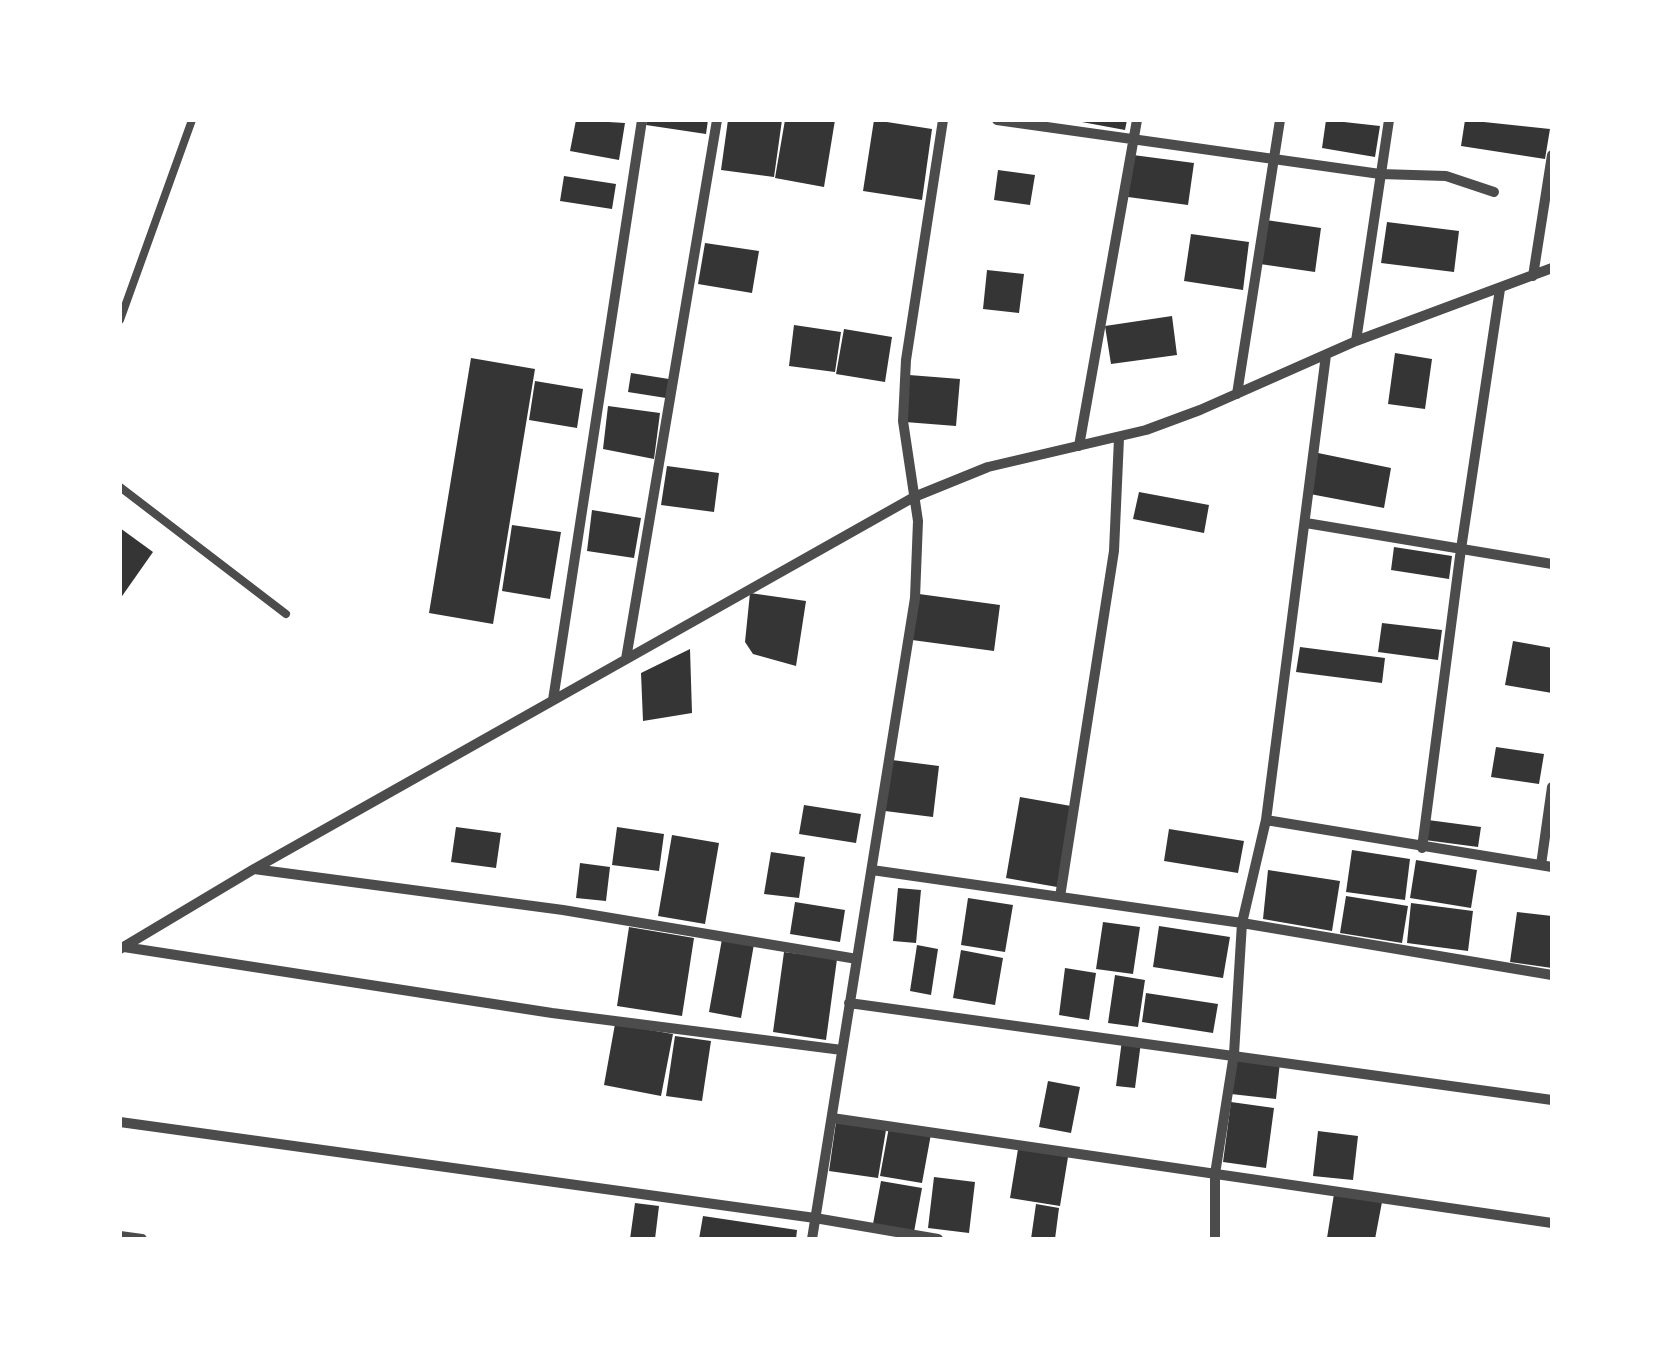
<!DOCTYPE html>
<style>
body{margin:0}
#map{position:relative;width:1672px;height:1359px;overflow:hidden;background:#fff;font-family:Barlow,sans-serif}
canvas{display:block}
.frame{position:absolute;inset:0;border:122px solid #fff;pointer-events:none}
</style>
<div id="map">
<canvas width="1672" height="1359"></canvas>
<div class="frame"></div>
</div>
<script>
const c = document.querySelector('canvas').getContext('2d');
c.lineJoin = 'round';
function paint(path, color) { c.fillStyle = color; c.fill(path, 'evenodd'); }
const poly = rows => new Path2D(rows.map(r => 'M' + r).join(''));
function strokePath(path, color, width, dash) { c.strokeStyle = color; c.lineWidth = width; c.lineCap = dash ? 'butt' : 'round'; c.setLineDash(dash || []); c.stroke(path); }
paint(poly([
 [576,120,625,123,619,160,570,151],
 [647,120,708,120,706,134,646,125],
 [728,120,782,120,774,177,721,170],
 [785,120,835,120,824,187,775,178],
 [874,120,932,129,922,200,863,191],
 [1071,120,1127,120,1125,130],
 [1326,120,1380,126,1375,157,1322,148],
 [1465,120,1550,129,1545,159,1461,146],
 [1133,155,1194,163,1188,205,1128,197],
 [998,170,1035,175,1030,205,994,200],
 [564,176,616,184,612,209,560,201],
 [1266,220,1321,228,1315,272,1260,264],
 [1387,222,1459,231,1454,272,1381,263],
 [1191,234,1249,242,1243,290,1184,281],
 [705,243,759,251,752,293,698,284],
 [987,270,1024,274,1019,313,983,309],
 [1172,316,1177,355,1111,364,1105,326],
 [794,325,841,332,835,372,789,366],
 [844,329,892,337,885,382,836,374],
 [1395,353,1432,359,1425,409,1388,404],
 [471,358,535,369,493,624,429,613],
 [631,373,669,379,666,398,628,392],
 [909,375,960,379,956,426,905,422],
 [535,381,583,389,577,428,529,420],
 [608,406,660,413,654,459,603,449],
 [1318,453,1391,468,1384,508,1310,494],
 [667,466,719,473,714,512,661,505],
 [1139,492,1209,505,1204,533,1133,519],
 [592,510,641,518,634,558,587,551],
 [512,525,561,532,550,599,502,591],
 [120,528,153,552,120,599],
 [1394,547,1452,556,1449,579,1391,570],
 [750,593,806,601,796,666,753,654,745,642],
 [919,594,1000,605,994,651,912,640],
 [1382,623,1442,630,1438,660,1378,652],
 [1513,641,1552,648,1552,693,1505,685],
 [1300,647,1385,658,1382,683,1296,672],
 [690,649,692,713,643,721,641,673],
 [1496,747,1544,754,1539,784,1491,777],
 [892,760,939,766,933,817,885,811],
 [1020,797,1071,806,1057,887,1006,878],
 [804,805,861,814,856,843,799,834],
 [1428,820,1481,827,1478,847,1425,840],
 [456,827,501,833,496,868,451,862],
 [617,827,664,834,659,871,612,865],
 [1169,829,1244,841,1238,873,1164,861],
 [672,835,719,843,705,924,658,916],
 [1352,850,1410,859,1405,900,1346,892],
 [771,852,805,857,799,898,764,894],
 [1416,860,1477,870,1471,908,1410,898],
 [580,863,610,867,606,901,576,898],
 [1268,870,1340,881,1332,931,1263,919],
 [898,888,921,890,916,943,893,941],
 [1346,896,1408,906,1402,943,1340,933],
 [968,898,1013,905,1005,952,961,945],
 [795,902,845,910,840,942,790,934],
 [1411,903,1473,911,1468,951,1407,943],
 [1517,912,1552,916,1552,968,1510,962],
 [1103,922,1140,927,1133,974,1096,969],
 [1159,926,1230,937,1223,978,1153,967],
 [629,927,694,938,682,1016,617,1006],
 [722,939,754,944,741,1018,709,1012],
 [917,945,938,949,931,995,910,991],
 [961,950,1003,958,995,1005,953,998],
 [784,952,837,959,826,1040,773,1032],
 [1065,968,1096,973,1089,1020,1059,1015],
 [1115,975,1145,980,1138,1027,1108,1023],
 [1146,993,1218,1004,1213,1033,1142,1022],
 [615,1024,673,1034,661,1096,604,1085],
 [675,1036,711,1041,702,1101,666,1096],
 [1122,1040,1141,1042,1135,1088,1116,1086],
 [1235,1057,1280,1062,1276,1099,1231,1094],
 [1048,1081,1080,1087,1071,1133,1039,1127],
 [1231,1102,1274,1108,1266,1168,1223,1162],
 [836,1122,886,1130,878,1178,829,1171],
 [889,1127,931,1134,922,1183,880,1176],
 [1318,1131,1358,1136,1353,1180,1313,1176],
 [1018,1149,1068,1157,1060,1206,1010,1198],
 [934,1177,975,1182,969,1233,928,1228],
 [881,1181,922,1188,914,1232,873,1224],
 [1334,1194,1382,1202,1375,1239,1327,1238],
 [635,1203,659,1206,655,1239,630,1239],
 [1036,1204,1059,1208,1055,1239,1031,1239],
 [703,1216,797,1230,796,1239,699,1239]
]), '#353535');
strokePath(poly([
 [120,320,192,120],
 [120,487,286,614]
]), '#4c4c4c', 8);
strokePath(poly([
 [997,120,1380,174,1446,176,1494,192],
 [1533,276,1552,155],
 [1356,341,1389,120],
 [1237,394,1280,120],
 [1079,446,1137,120],
 [1306,523,1552,564],
 [626,659,717,120],
 [553,700,642,120],
 [1266,820,1552,867],
 [1422,848,1461,549,1500,289],
 [1541,865,1552,787],
 [254,869,563,910,857,959],
 [872,870,1242,923,1552,975],
 [1060,897,1114,551,1119,438],
 [124,947,552,1013,842,1050],
 [120,949,254,869,914,497,988,467,1146,430,1200,410,1356,341,1552,268],
 [849,1003,1552,1100],
 [832,1118,1552,1223],
 [120,1122,815,1218,938,1239],
 [120,1236,142,1239],
 [812,1239,915,598,918,521,903,421,906,360,943,120],
 [1215,1239,1215,1174,1234,1054,1242,923,1266,820,1326,355]
]), '#4c4c4c', 10);
</script>
